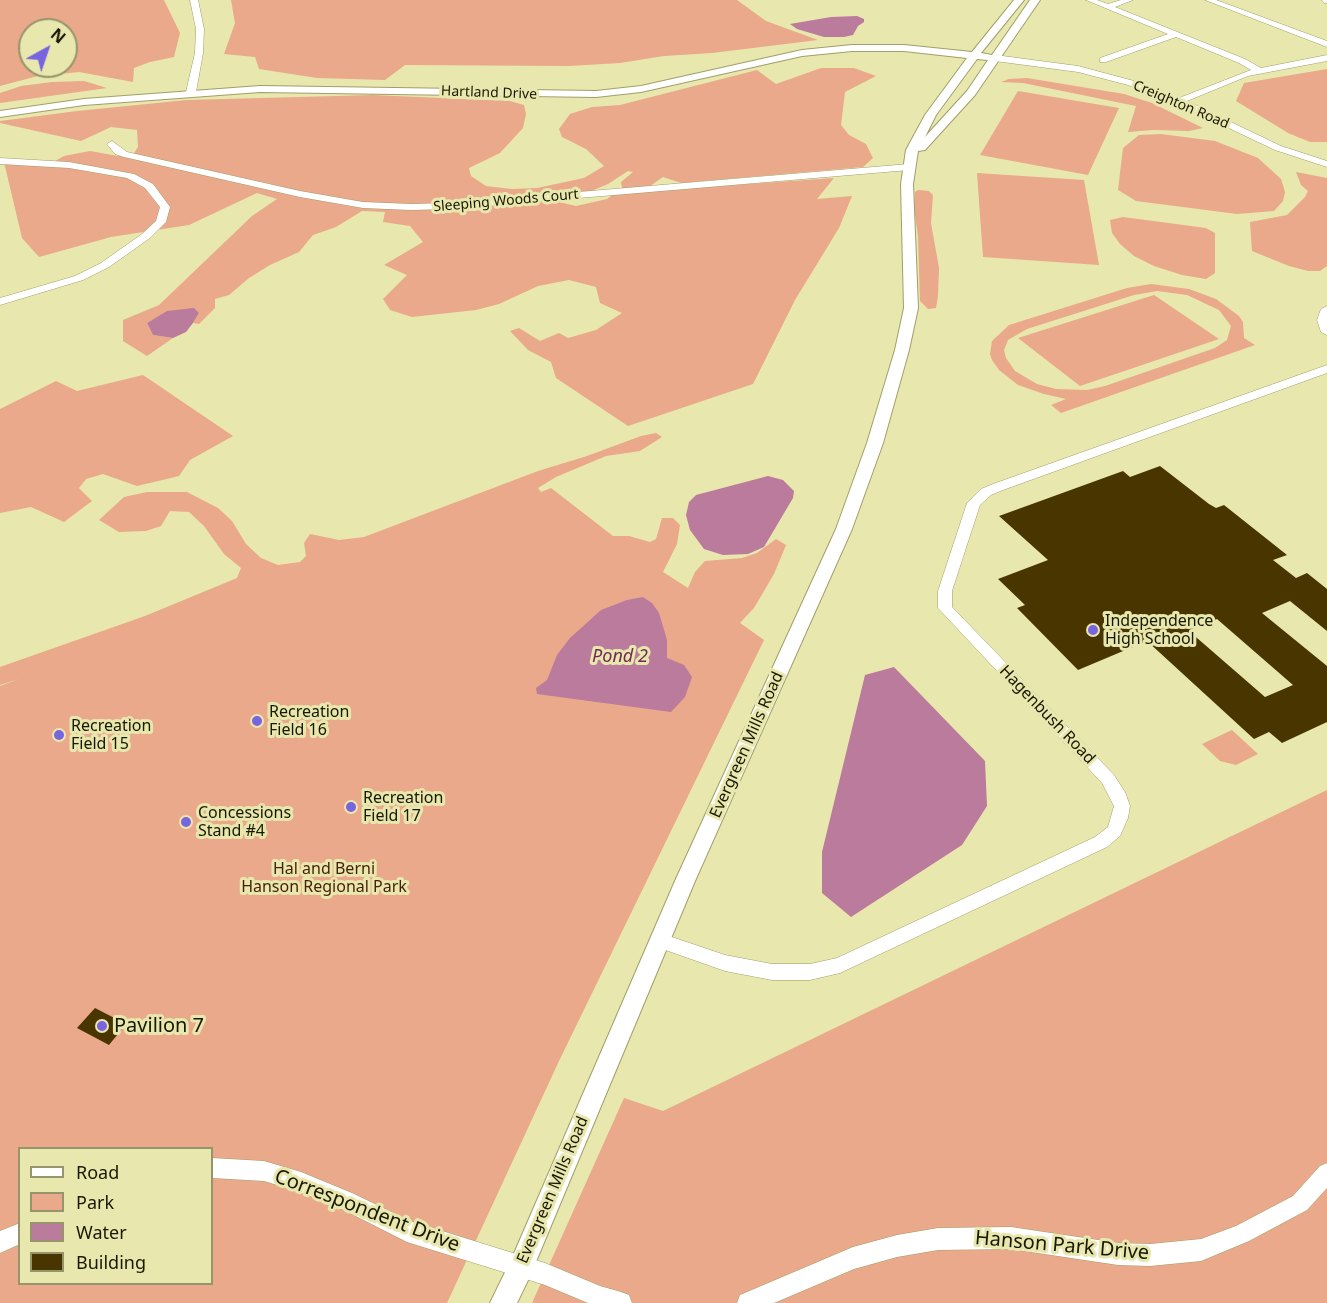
<!DOCTYPE html>
<style>
body{margin:0}
#map{position:relative;width:1327px;height:1303px;overflow:hidden;background:#e8e7ae;font-family:"Noto Sans",sans-serif}
canvas{display:block}
.legend{position:absolute;left:18px;top:1147px;width:195px;height:138px;box-sizing:border-box;background:#e8e7ae;border:2px solid #95946a;margin:0;padding:8px 10px;list-style:none;font-size:18px;color:#191803}
.legend li{display:flex;align-items:center;gap:12px;height:30px}
.legend b{width:30px;border:2px solid #95946a}
.north{position:absolute;left:18px;top:18px;width:60px;height:60px;box-sizing:border-box;background:#e8e7ae;border:2px solid #95946a;border-radius:50%;rotate:40deg;font-size:16px;font-weight:700;line-height:24px;text-align:center;color:#191803}
.north::after{content:'';display:block;margin:auto;width:21px;height:27px;background:#7864df;clip-path:polygon(50% 0,100% 100%,50% 72%,0 100%)}
</style>
<div id="map">
<canvas width="1327" height="1303"></canvas>
<ul class="legend">
<li><b style="height:8px;background:#fff"></b>Road</li>
<li><b style="height:16px;background:#e9a98a"></b>Park</li>
<li><b style="height:16px;background:#ba7b9c"></b>Water</li>
<li><b style="height:16px;background:#493500"></b>Building</li>
</ul>
<div class="north">N</div>
</div>
<script>
const c = document.querySelector('canvas').getContext('2d');
c.lineJoin = 'round';
function paint(path, color) { c.fillStyle = color; c.fill(path, 'evenodd'); }
const poly = rows => new Path2D(rows.map(r => 'M' + r).join(''));
function strokePath(path, color, width, dash) { c.strokeStyle = color; c.lineWidth = width; c.lineCap = dash ? 'butt' : 'round'; c.setLineDash(dash || []); c.stroke(path); }
function write(font, color, halo, rows, align = 'center') {
  c.font = font + ' "Noto Sans",sans-serif'; c.lineWidth = 6; c.setLineDash([]); c.textBaseline = 'middle'; c.strokeStyle = halo; c.fillStyle = color; for (const [text, x, y, turn = 0] of rows) {
    c.save(); c.translate(x, y); c.rotate((+turn || 0) * Math.PI / 180); c.textAlign = isNaN(turn) ? turn : align; if (halo) c.strokeText(text, 0, 0); c.fillText(text, 0, 0); c.restore();
  }
}
paint(poly([
 [0,0,164,0,180,33,174,57,150,62,134,68,133,82,79,72,38,76,0,86],
 [30,30,66,30,66,66,30,66],
 [231,0,737,0,766,21,818,40,712,53,664,56,620,63,569,66,405,65,385,80,317,78,259,69,255,57,224,54,235,23],
 [821,68,854,68,876,76,845,92,841,125,849,135,866,144,873,158,863,167,681,183,663,177,650,186,650,191,834,178,817,199,852,196,839,228,795,300,753,384,628,426,556,378,551,362,528,350,510,331,519,328,540,341,559,333,568,338,596,330,622,313,600,303,596,287,569,280,538,286,499,304,476,310,412,317,390,310,383,299,407,275,384,265,423,242,410,226,383,222,385,212,362,211,336,227,313,235,299,252,270,265,249,278,229,295,215,299,215,308,199,324,193,323,199,313,167,312,147,323,153,335,173,338,147,356,123,341,123,320,159,305,252,216,277,199,257,193,189,225,111,237,39,257,22,238,4,162,48,165,64,156,90,151,118,156,134,153,138,147,137,130,111,127,81,141,0,123,0,121,77,111,187,100,373,95,510,101,524,105,526,114,523,128,500,153,469,168,471,176,486,186,511,189,537,188,584,178,604,166,586,149,562,137,559,129,570,114,592,107,620,105,757,70,776,84],
 [628,171,633,172,621,182,622,188,607,199,576,206,563,203,608,184],
 [560,194,547,201,451,209,444,203],
 [1327,69,1327,142,1310,142,1288,133,1236,101,1244,83],
 [1027,78,1124,94,1152,103,1203,128,1189,131,1153,130,1128,132,1136,106,1023,83,1001,82,1009,79],
 [84,81,107,88,0,103,0,93,21,86,52,82],
 [1018,91,1119,108,1088,175,980,155],
 [1161,134,1215,141,1258,158,1281,179,1285,192,1283,201,1274,211,1237,214,1136,201,1118,190,1123,148,1139,135],
 [1296,172,1327,178,1327,266,1320,271,1308,271,1289,266,1252,251,1250,222,1287,215,1305,197,1308,191,1301,185],
 [977,173,1084,180,1099,265,983,257],
 [918,190,929,191,933,195,931,223,939,268,938,296,936,308,928,309,920,301,918,236,914,208,915,192],
 [1123,217,1206,228,1215,233,1215,273,1206,279,1182,275,1154,266,1134,256,1120,244,1112,233,1110,220],
 [1151,284,1189,289,1216,299,1239,316,1243,322,1244,338,1255,345,1061,413,1051,405,1066,399,1044,394,1018,385,999,370,992,360,990,354,992,341,1009,325,1127,288],
 [1157,291,1187,295,1219,310,1231,326,1227,340,1215,348,1105,386,1087,390,1056,389,1037,384,1015,371,1006,358,1004,350,1008,340,1027,329,1134,295],
 [1154,295,1219,339,1080,386,1018,338],
 [143,375,233,436,190,460,179,476,137,486,103,474,86,479,79,488,92,501,64,522,31,507,0,513,0,409,56,381,77,391],
 [656,433,662,437,640,451,606,456,556,477,538,488,541,492,551,488,613,536,629,536,650,542,656,539,662,518,673,518,680,525,677,544,663,572,688,588,695,572,705,561,742,558,757,553,776,539,786,545,774,574,754,608,740,623,764,640,559,1061,447,1303,0,1303,0,686,19,679,0,685,0,667,145,616,237,578,241,568,224,554,204,526,189,512,170,511,161,526,146,531,119,532,99,520,124,497,147,492,187,492,218,508,232,521,246,544,261,558,278,565,300,562,306,556,304,543,310,534,339,540,364,537,538,471,587,456,641,436],
 [20,1148,212,1148,212,1284,20,1284],
 [1232,730,1258,754,1236,765,1220,761,1202,744],
 [1327,790,1327,1303,532,1303,624,1098,663,1111]
]), '#e9a98a');
paint(poly([
 [857,16,864,19,864,22,858,26,853,35,844,37,824,37,797,29,790,24,831,17],
 [194,308,199,313,193,323,186,332,173,338,153,335,147,323,167,311],
 [768,476,783,480,794,491,793,498,764,547,748,554,723,555,704,549,690,530,686,515,689,502,696,495],
 [643,597,652,603,659,613,667,640,667,658,684,665,692,677,685,697,671,712,537,694,536,688,547,680,557,655,570,638,601,610,627,600],
 [894,667,985,761,987,806,962,845,851,917,822,893,822,852,865,675]
]), '#ba7b9c');
paint(poly([
 [1160,466,1209,504,1216,508,1224,505,1287,555,1273,560,1296,578,1307,573,1327,589,1327,631,1290,601,1262,613,1327,666,1327,722,1282,743,1269,732,1254,739,1147,641,1078,670,1017,608,1025,605,998,579,1048,560,999,516,1123,471,1130,477],
 [1217,619,1293,685,1265,697,1189,631],
 [95,1008,126,1024,109,1045,77,1028]
]), '#493500');
const minor = poly([
 [190,0,198,0,204,29,203,53,196,92,191,95,186,92,195,53,196,29,190,0],
 [1086,0,1097,0,1108,4,1121,0,1133,0,1115,7,1245,59,1261,68,1327,55,1327,61,1248,76,1187,101,1281,146,1327,161,1327,167,1275,150,1176,103,1128,85,1078,72,995,61,991,58,995,55,1078,66,1134,81,1179,98,1251,70,1239,63,1176,37,1106,62,1100,62,1100,58,1168,34,1086,0],
 [1205,0,1216,0,1327,41,1327,47,1205,0],
 [1322,0,1327,0,1327,3,1324,3,1322,0],
 [112,141,127,152,300,191,363,202,411,204,449,203,909,164,914,167,909,170,449,209,411,210,363,208,300,197,124,157,115,154,107,144,112,141],
 [0,158,69,162,134,174,153,184,170,207,166,222,150,238,109,267,83,280,0,305,0,298,75,276,101,263,142,234,156,221,160,207,145,188,127,178,69,168,0,164,0,158],
 [1327,306,1327,335,1321,332,1317,320,1321,309,1327,306],
 [1327,365,1327,373,1003,490,991,495,980,505,952,591,952,607,1114,775,1125,792,1130,806,1128,818,1120,836,1107,847,840,973,810,980,772,980,725,971,654,946,651,941,654,936,660,933,725,955,772,964,810,964,837,958,1095,837,1108,827,1114,806,1102,783,938,608,938,591,967,503,981,489,993,484,1327,365],
 [212,1158,264,1161,301,1172,352,1193,410,1221,545,1263,600,1286,621,1292,629,1295,632,1303,588,1303,545,1285,407,1242,338,1207,300,1192,264,1181,212,1178,212,1158],
 [1327,1163,1327,1188,1307,1210,1249,1241,1201,1261,1150,1266,1118,1265,1011,1249,938,1250,897,1257,854,1269,774,1303,737,1303,740,1295,853,1247,897,1235,938,1228,1011,1227,1118,1243,1150,1244,1201,1239,1236,1226,1293,1196,1320,1166,1327,1163],
 [20,1223,20,1244,0,1253,0,1231,20,1223]
]);
const major = poly([
 [1014,0,1024,0,981,53,992,55,1030,0,1040,0,975,95,925,150,918,151,913,184,918,308,909,350,883,443,852,529,695,881,530,1276,517,1303,490,1303,512,1258,675,881,836,529,867,443,895,350,904,308,901,184,906,150,925,115,967,58,904,51,852,51,802,56,641,92,596,97,260,92,84,105,0,117,0,111,84,99,260,86,596,91,641,86,802,50,852,45,904,45,972,52,1014,0],
 [977,59,988,60,967,91,925,137,936,115,977,59]
]);
strokePath(minor, '#a19f69', 1);
strokePath(major, '#a19f69', 2);
paint(minor, '#fff');
paint(major, '#fff');
for (const [x, y, r, color] of [
 [1093,630,6,"#7864df"],
 [257,721,6,"#7864df"],
 [59,735,6,"#7864df"],
 [351,807,6,"#7864df"],
 [186,822,6,"#7864df"],
 [102,1026,6,"#7864df"]
]) { const dot = new Path2D(); dot.arc(x, y, r, 0, 2 * Math.PI); c.fillStyle = color; c.fill(dot); strokePath(dot, '#e8e7ae', 2); }
write('14px', '#191803', '#e8e7ae', [
 ["Hartland Drive",489,93,2],
 ["Creighton Road",1181,105,23],
 ["Sleeping Woods Court",506,201,-5]
]);
write('16px', '#191803', '#e8e7ae', [
 ["Independence",1105,621],
 ["High School",1105,639],
 ["Recreation",269,712],
 ["Field 16",269,730],
 ["Recreation",71,726],
 ["Field 15",71,744],
 ["Recreation",363,798],
 ["Field 17",363,816],
 ["Concessions",198,813],
 ["Stand #4",198,831]
], 'left');
write('16px', '#191803', '#e8e7ae', [
 ["Hagenbush Road",1047,715,46],
 ["Evergreen Mills Road",747,745,-66],
 ["Evergreen Mills Road",553,1190,-67]
]);
write('16px', '#461d05', '#e8e7ae', [
 ["Hal and Berni",324,869],
 ["Hanson Regional Park",324,887]
]);
write('italic 18px', '#752956', '#e8e7ae', [
 ["Pond 2",620,657]
]);
write('20px', '#191803', '#e8e7ae', [
 ["Pavilion 7",114,1026]
], 'left');
write('20px', '#191803', '#e8e7ae', [
 ["Correspondent Drive",367,1211,21],
 ["Hanson Park Drive",1062,1246,5]
]);
</script>
